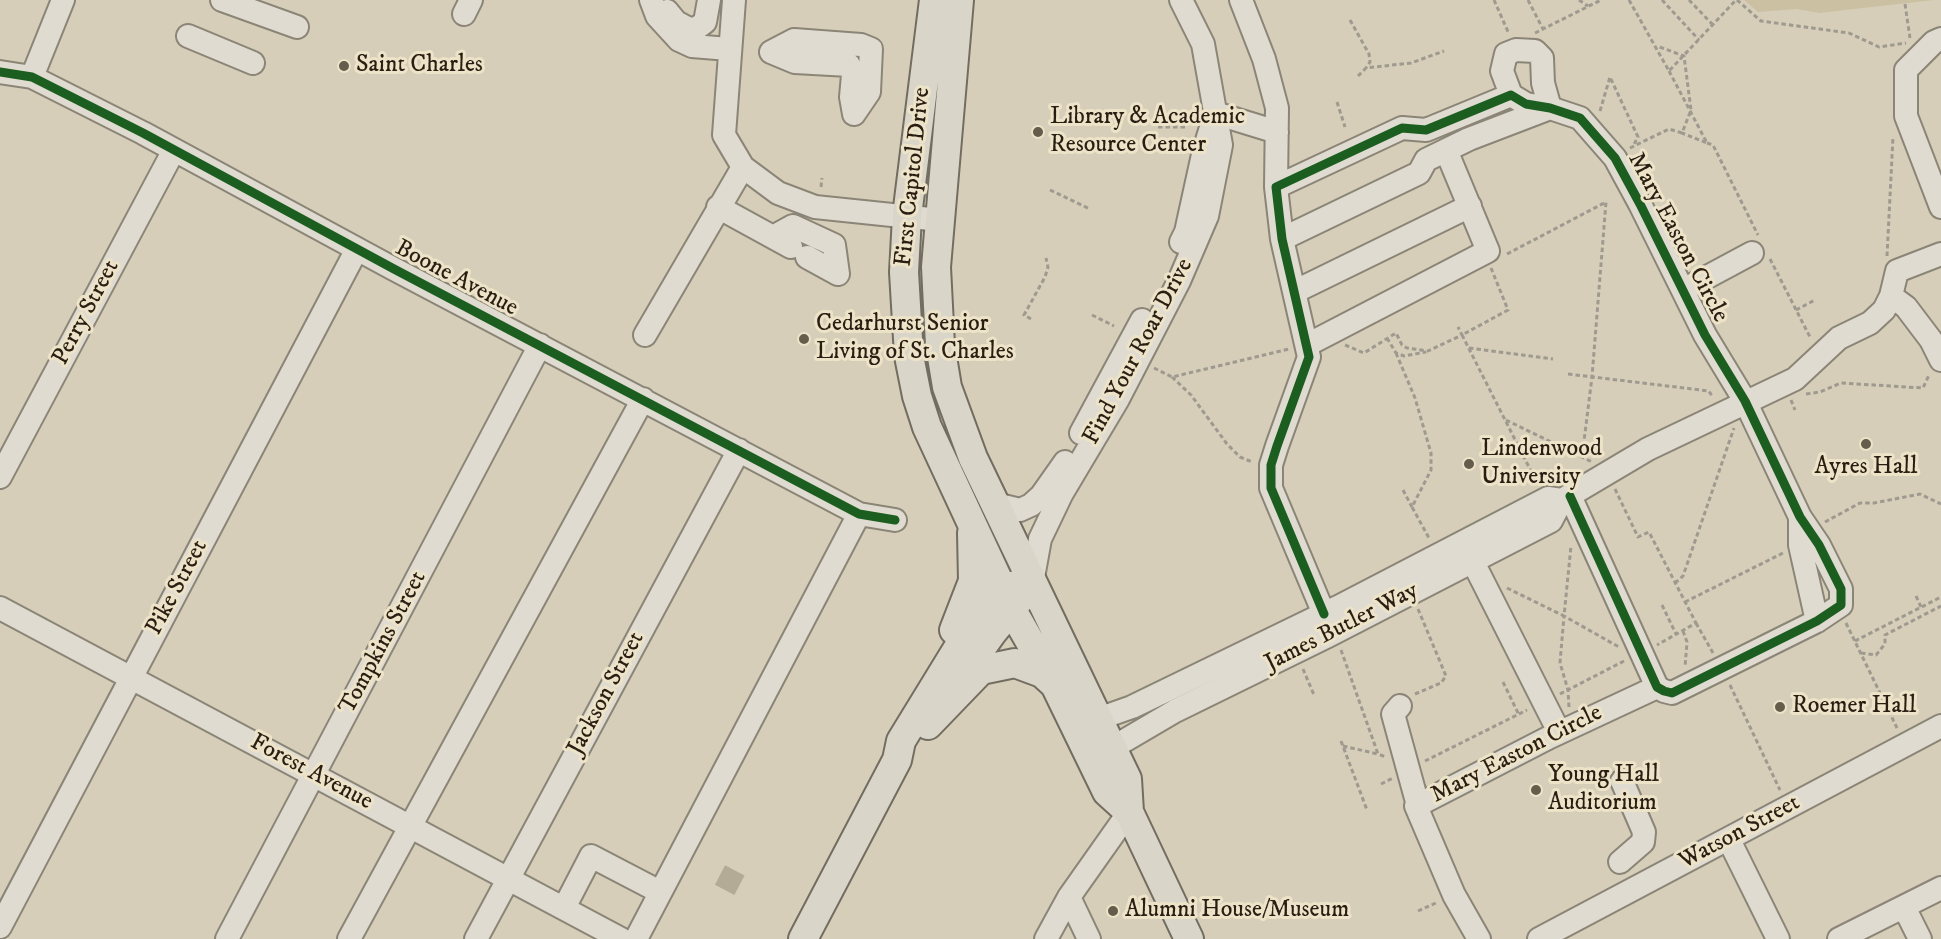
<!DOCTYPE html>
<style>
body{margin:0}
canvas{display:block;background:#d6ceb8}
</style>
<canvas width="1941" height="939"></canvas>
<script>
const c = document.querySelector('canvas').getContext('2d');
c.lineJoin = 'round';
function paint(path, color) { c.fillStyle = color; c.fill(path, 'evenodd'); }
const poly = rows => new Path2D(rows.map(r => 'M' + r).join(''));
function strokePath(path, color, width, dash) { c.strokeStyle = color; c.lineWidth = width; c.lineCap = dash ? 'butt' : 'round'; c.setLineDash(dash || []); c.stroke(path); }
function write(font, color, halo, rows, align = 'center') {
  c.font = font + ' "IM FELL DW Pica",serif'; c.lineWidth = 6; c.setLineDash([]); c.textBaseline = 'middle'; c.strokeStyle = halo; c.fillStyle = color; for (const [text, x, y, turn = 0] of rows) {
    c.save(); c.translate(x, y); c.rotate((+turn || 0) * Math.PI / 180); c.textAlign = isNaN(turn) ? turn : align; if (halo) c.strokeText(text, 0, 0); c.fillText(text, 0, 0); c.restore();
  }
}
paint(poly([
 [1744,0,1934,0,1819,13,1797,9,1758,12]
]), '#ccc0a3');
strokePath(poly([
 [720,875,741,886]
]), '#b4ab97', 22, [22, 11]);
const minor = poly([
 [222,0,297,27],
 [651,0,657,16,679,40,692,46,729,49],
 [734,0,724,135,743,167,778,193,815,207,940,220],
 [1241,0,1264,59,1277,108,1276,187],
 [667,11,676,22,689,29,697,28,705,22,709,0],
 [464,14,471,0],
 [188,36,253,63],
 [1941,39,1934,42,1906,70,1906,116,1941,207],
 [771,52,794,40,861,45,871,49,869,92,854,114],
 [771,52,795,62,849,65,853,75,851,97,854,114],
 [0,72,32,77,143,133,394,269,859,514,895,520],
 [32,77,63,0],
 [1511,95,1502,71,1506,54,1516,50,1535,51,1542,58,1543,83,1550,108],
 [1215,113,1277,132],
 [718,207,791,247],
 [773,237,793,226,834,245,838,274,807,257],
 [1282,239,1419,173,1426,160,1469,139,1550,108],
 [1181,242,1186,232,1204,150,1215,115],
 [1683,290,1752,253],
 [1296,291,1470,206],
 [1891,296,1906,307,1931,340,1941,360],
 [645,335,743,167],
 [1307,345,1488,251,1446,150],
 [1081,433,1142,320],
 [0,477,174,150],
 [1562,500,1648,449,1795,379,1839,338,1870,323,1884,310,1891,296,1897,271,1941,254],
 [995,504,1020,510,1031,505,1041,496,1065,462],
 [1800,517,1800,545,1817,621],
 [1473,562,1559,732],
 [1032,583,1040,539,1062,493,1118,399,1179,281,1207,216,1221,145,1203,44,1181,0],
 [0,608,621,939],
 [1324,614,1271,488,1271,465,1277,446,1309,357,1282,239,1276,187,1402,128,1426,130,1511,95,1526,104,1550,108,1580,118,1615,158,1640,204,1705,335,1745,401,1800,517,1819,545,1841,589,1841,605,1817,621,1672,693,1664,691,1657,687,1570,496],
 [1400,706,1393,714,1416,798],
 [1098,719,1132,707,1338,607,1548,498,1562,500,1551,521,1328,636,1175,711,1112,748],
 [1729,840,1778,939],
 [1620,862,1643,842,1644,832,1622,781],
 [1069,897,1089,939],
 [1904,907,1920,939],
 [564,908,591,856,660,892],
 [0,927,357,249],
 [227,939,540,345],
 [349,939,643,399],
 [476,939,739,450],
 [636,939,859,514],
 [1046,939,1069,897,1129,812],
 [1479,939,1454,895,1416,806,1550,737,1657,687],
 [1539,939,1941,726],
 [1839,939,1941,888]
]);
const major = poly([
 [934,0,907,216,904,272,909,356,917,396,927,427,1012,610,1056,687,1107,792,1129,812],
 [959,0,936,267,940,345,947,387,973,458,1127,779,1129,812,1189,939],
 [954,630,973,581,972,533],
 [960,678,992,633,1023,595],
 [928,725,981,670,1015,663,1042,673,1054,684],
 [803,939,897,760,901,741,977,617,1003,587,1020,585]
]);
strokePath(minor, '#8b8577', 26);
strokePath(major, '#736d61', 32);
strokePath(poly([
 [1494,0,1509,34],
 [1528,0,1543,29],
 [1579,0,1588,6],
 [1629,0,1669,71,1736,0],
 [1662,0,1699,40],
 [1689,0,1713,25],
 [1737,0,1761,21,1849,33,1879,47,1906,43],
 [1905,4,1910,38],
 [1350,20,1369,54,1370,62,1366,68],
 [1535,33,1601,0],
 [1669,71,1707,143,1682,133],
 [1358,76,1366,68,1411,63,1444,51],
 [1337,102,1345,127],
 [1600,111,1610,77,1638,137,1634,144],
 [1158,127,1185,127],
 [1707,143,1713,145,1758,235],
 [1630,148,1669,129,1682,133,1691,110,1684,56,1657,46],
 [821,187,822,178],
 [1050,190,1090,209],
 [1507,254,1606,202,1592,377,1582,457],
 [1887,256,1893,137],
 [1770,259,1811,339],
 [1491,268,1508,310,1462,335,1537,483],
 [1796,310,1815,300],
 [1092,315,1114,326],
 [1031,319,1024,315,1045,277,1048,267,1046,258],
 [1387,338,1396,353,1404,356,1426,352],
 [1345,345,1364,353,1396,333,1402,345,1407,348,1428,351,1462,335,1458,327],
 [1469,348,1553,359],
 [1396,353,1415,398,1431,453,1431,470,1412,507,1430,540],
 [1154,368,1172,377,1289,349],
 [1568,374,1709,391,1713,398],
 [1172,377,1191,395,1227,444,1240,457,1252,462],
 [1806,394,1820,392,1841,383,1923,388,1929,375],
 [1791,400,1795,410],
 [1506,420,1592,462],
 [1615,489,1638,537,1649,532,1696,623,1657,645],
 [1403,490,1412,507],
 [1825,522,1860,503,1874,503,1920,494,1941,504],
 [1675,583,1683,576,1734,428],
 [1507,588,1564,616,1571,546],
 [1916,596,1921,607],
 [1685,602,1783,553],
 [1662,605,1676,634],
 [1696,623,1713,653],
 [1846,623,1897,728],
 [1683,631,1687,642,1685,667],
 [1855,641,1941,597],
 [1341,650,1378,754,1386,757],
 [1861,653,1876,655,1885,644,1885,635,1941,606],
 [1303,669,1314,695],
 [1503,682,1519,715],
 [1730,685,1780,790],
 [1415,694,1441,683,1446,676,1418,609],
 [1560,694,1624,661],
 [1569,707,1568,690,1560,663,1564,616,1619,647],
 [1341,741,1367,810],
 [1343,746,1378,754],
 [1425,761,1527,710],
 [1381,784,1393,778],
 [1418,911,1438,902]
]), '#9f9a90', 3, [4.5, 3]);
strokePath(minor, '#dfdbd0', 22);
strokePath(major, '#d9d5c8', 28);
strokePath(poly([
 [0,72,32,77,143,133,394,269,859,514,895,520],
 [1324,614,1271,488,1271,465,1277,446,1309,357,1282,239,1276,187,1402,128,1426,130,1511,95,1526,104,1550,108,1580,118,1615,158,1640,204,1705,335,1745,401,1800,517,1819,545,1841,589,1841,605,1817,621,1672,693,1664,691,1657,687,1570,496]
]), '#1b5e20', 9);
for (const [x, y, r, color] of [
 [344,66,6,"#665c4c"],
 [1038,132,6,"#665c4c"],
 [804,339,6,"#665c4c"],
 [1866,444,6,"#665c4c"],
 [1469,464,6,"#665c4c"],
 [1780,707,6,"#665c4c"],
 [1536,790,6,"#665c4c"],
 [1113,911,6,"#665c4c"]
]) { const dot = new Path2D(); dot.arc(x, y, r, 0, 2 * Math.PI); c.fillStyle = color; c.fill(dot); strokePath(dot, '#ede3c8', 2); }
write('24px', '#2a1e12', '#ede3c8', [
 ["Saint Charles",356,66],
 ["Library & Academic",1050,118],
 ["Resource Center",1050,146],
 ["Cedarhurst Senior",816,325],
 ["Living of St. Charles",816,353],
 ["Lindenwood",1481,450],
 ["University",1481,478],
 ["Ayres Hall",1866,468,"center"],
 ["Roemer Hall",1792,707],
 ["Young Hall",1548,776],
 ["Auditorium",1548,804],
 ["Alumni House/Museum",1125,911]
], 'left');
write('24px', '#2a1e12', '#ede3c8', [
 ["First Capitol Drive",914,177,-84],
 ["Mary Easton Circle",1677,238,62],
 ["Boone Avenue",456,279,28],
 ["Perry Street",87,313,-62],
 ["Find Your Roar Drive",1139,352,-62],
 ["Pike Street",178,588,-62],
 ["James Butler Way",1342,628,-27],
 ["Tompkins Street",384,643,-62],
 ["Jackson Street",607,694,-62],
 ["Mary Easton Circle",1517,755,-27],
 ["Forest Avenue",311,773,28],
 ["Watson Street",1740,833,-28]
]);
</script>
